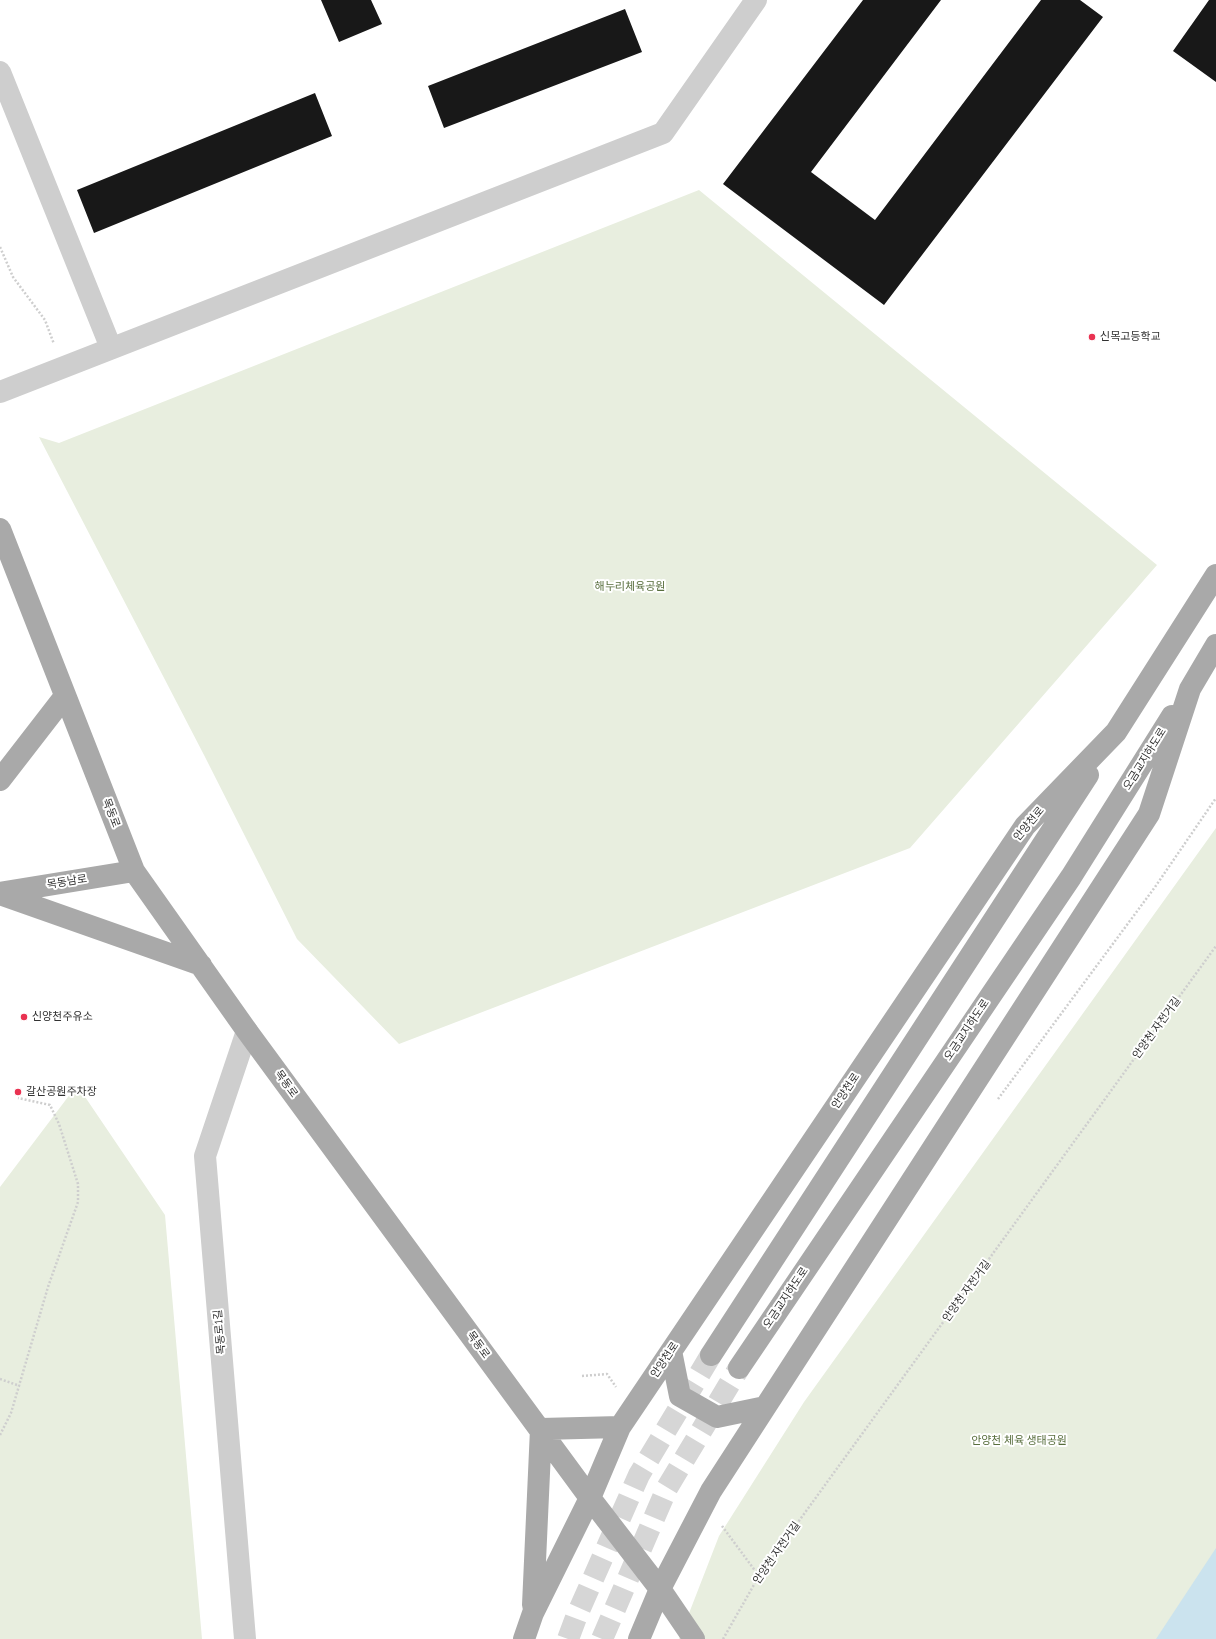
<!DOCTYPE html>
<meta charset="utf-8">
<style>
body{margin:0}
canvas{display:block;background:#fff}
</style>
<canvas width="1216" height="1639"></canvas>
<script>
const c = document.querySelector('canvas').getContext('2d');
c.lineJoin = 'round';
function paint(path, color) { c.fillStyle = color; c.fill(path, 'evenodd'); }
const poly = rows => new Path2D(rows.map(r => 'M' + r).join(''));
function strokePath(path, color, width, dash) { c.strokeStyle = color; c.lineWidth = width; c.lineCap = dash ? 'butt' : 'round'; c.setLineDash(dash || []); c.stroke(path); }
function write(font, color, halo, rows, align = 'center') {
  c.font = font + ' "PT Sans Narrow","Noto Sans KR",sans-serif'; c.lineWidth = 4; c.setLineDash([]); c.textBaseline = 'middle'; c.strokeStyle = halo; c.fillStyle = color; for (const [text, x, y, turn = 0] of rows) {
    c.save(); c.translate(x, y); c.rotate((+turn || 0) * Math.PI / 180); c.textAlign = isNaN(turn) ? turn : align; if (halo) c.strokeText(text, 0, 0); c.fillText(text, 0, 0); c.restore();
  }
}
paint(poly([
 [699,190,1157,565,910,848,399,1044,297,939,204,755,39,437,59,443],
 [1216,828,1216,1639,679,1639,719,1536,804,1402],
 [77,1085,165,1215,202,1639,0,1639,0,1187]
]), '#e8eedf');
paint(poly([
 [1216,1548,1216,1639,1156,1639]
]), '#cbe3ee');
paint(poly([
 [321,0,371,0,382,24,339,42],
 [863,0,941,0,811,172,875,220,1041,0,1080,0,1103,17,884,305,723,184],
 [1209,0,1216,0,1216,82,1173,51],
 [625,9,642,52,444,128,428,86],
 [315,93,332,136,94,233,77,190]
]), '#181818');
strokePath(poly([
 [568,1639,577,1615,639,1475,711,1355],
 [602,1639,667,1488,739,1368]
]), '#d6d6d6', 22, [22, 11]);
strokePath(poly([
 [0,247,13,277,45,320,54,344],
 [998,1099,1155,887,1216,798],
 [582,1376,607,1374,616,1387],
 [0,1379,20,1386],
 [0,1435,11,1413,48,1287,78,1202,78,1184,59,1124,50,1105,18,1098],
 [722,1526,759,1576],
 [723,1639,759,1576,1216,946]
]), '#cecece', 2.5, [2, 2]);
strokePath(poly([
 [0,72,111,348],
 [0,392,663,133,756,0],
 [245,1639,205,1156,247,1031]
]), '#cecece', 22);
strokePath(poly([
 [0,529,134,871,247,1031,590,1498,660,1589,694,1639],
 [0,780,65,696],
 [0,893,134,871],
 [0,894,201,965],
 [671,1351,680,1396,717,1417,765,1407],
 [711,1355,1088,775],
 [739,1368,1071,877,1172,716],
 [533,1605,541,1429,620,1427],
 [524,1639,533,1613,590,1498,620,1427,1025,826,1116,732,1216,575],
 [639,1639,660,1589,711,1491,1149,814,1190,689,1216,645]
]), '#a9a9a9', 22);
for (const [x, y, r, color] of [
 [1092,337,4,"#e93251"],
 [24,1017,4,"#e93251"],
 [18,1092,4,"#e93251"]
]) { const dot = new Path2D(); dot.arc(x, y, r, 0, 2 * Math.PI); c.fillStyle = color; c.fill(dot); strokePath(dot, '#fff', 1.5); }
write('11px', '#313131', '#fff', [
 ["신목고등학교",1100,337],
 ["신양천주유소",32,1017],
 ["갈산공원주차장",26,1092]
], 'left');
write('11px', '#586e3d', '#fff', [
 ["해누리체육공원",630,587],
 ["안양천 체육 생태공원",1019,1441]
]);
write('11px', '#313131', '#fff', [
 ["오금교지하도로",1145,759,-58],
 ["목동로",111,813,69],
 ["안양천로",1029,824,-50],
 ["목동남로",67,882,-9],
 ["안양천 자전거길",1157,1028,-54],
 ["오금교지하도로",967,1030,-56],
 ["목동로",286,1084,54],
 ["안양천로",846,1091,-56],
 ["안양천 자전거길",967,1291,-54],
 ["오금교지하도로",786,1298,-56],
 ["목동로1길",220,1332,-95],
 ["목동로",478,1345,54],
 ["안양천로",665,1360,-56],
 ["안양천 자전거길",777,1553,-55]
]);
</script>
